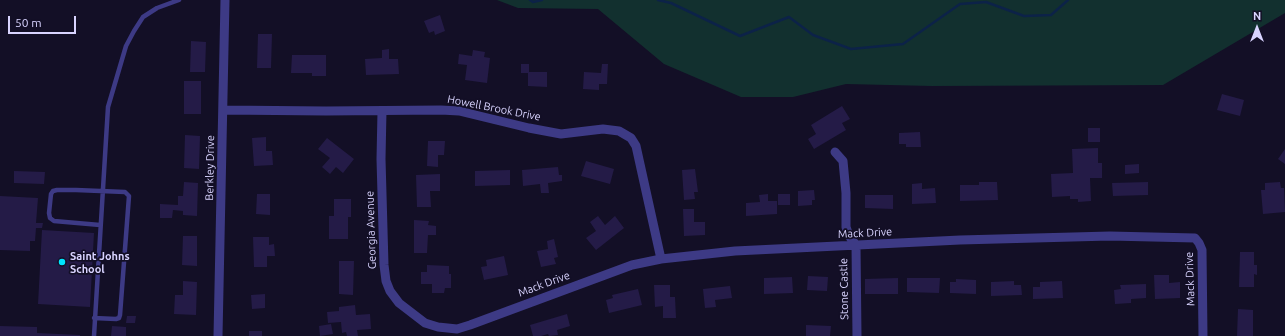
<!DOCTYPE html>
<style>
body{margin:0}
#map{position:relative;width:1285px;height:336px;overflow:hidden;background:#130f26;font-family:Ubuntu,sans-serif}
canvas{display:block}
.north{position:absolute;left:1237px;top:8px;width:40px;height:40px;-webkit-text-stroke:3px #130f26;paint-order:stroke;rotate:0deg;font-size:11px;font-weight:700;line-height:16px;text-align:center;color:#d9d4ff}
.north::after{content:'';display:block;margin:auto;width:14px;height:18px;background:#d9d4ff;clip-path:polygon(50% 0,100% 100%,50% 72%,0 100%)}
.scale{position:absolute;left:8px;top:16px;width:68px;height:18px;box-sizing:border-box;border:2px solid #d9d4ff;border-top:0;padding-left:5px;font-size:12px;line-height:14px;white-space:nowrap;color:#d9d4ff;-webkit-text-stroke:3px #130f26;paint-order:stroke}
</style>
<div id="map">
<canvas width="1285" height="336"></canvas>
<div class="north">N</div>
<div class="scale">50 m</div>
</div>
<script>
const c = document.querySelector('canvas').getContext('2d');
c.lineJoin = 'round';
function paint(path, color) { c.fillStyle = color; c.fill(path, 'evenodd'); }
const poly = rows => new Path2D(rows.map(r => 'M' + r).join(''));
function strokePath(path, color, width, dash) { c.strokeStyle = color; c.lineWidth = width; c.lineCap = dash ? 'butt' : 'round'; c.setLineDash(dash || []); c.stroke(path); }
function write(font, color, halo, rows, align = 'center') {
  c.font = font + ' Ubuntu,sans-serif'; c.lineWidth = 3.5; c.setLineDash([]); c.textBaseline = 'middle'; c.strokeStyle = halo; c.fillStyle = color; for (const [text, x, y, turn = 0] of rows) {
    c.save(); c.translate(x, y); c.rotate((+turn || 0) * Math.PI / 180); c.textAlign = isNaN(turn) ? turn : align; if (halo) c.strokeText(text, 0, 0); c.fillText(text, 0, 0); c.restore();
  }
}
paint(poly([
 [497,0,1285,0,1285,13,1163,85,932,86,846,84,793,97,741,97,664,64,598,9,518,8]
]), '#12302f');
strokePath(poly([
 [530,0,533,2,542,0],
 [658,0,671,3,740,36,789,17,813,35,851,49,903,44,960,4,986,2,1024,16,1051,15,1068,0]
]), '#0c2248', 2.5);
paint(poly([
 [440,15,445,31,435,35,434,31,429,33,424,21],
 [258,34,272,34,271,68,257,68],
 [191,41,206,42,205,72,190,72],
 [389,49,389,59,398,59,399,74,366,75,365,59,382,58,382,50],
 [473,50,485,52,484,57,490,58,487,83,465,80,467,65,458,64,459,54,472,56],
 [292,55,326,55,326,76,312,76,312,73,291,73],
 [521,64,529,64,529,72,547,72,547,87,528,86,528,73,521,73],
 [602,64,608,64,607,84,599,84,599,90,583,89,584,72,601,73],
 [184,81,201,81,201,114,184,114],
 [1222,94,1244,100,1240,116,1217,110],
 [842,106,850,119,842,123,846,130,814,149,808,139,816,134,811,125],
 [1088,128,1100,128,1100,142,1088,142],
 [920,132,921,147,906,147,906,144,899,144,899,133],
 [185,135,200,136,199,169,184,168],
 [266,137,266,151,272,151,273,165,254,166,252,138],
 [327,138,354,159,343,173,336,167,330,174,322,167,330,158,318,149],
 [428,141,445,141,444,155,438,155,438,167,427,166],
 [1098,148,1098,163,1102,163,1102,178,1090,178,1091,201,1078,202,1078,199,1070,199,1070,196,1052,197,1051,174,1073,173,1072,149],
 [1285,149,1285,164,1278,159],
 [586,161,614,169,610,184,581,176],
 [1139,164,1139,173,1125,174,1125,165],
 [558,167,559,175,562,175,562,181,548,183,549,193,541,193,540,184,523,186,522,170],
 [695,169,698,192,694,192,695,199,684,200,682,170],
 [510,170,510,185,475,186,475,171],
 [14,171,45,172,44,184,14,183],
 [440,174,440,191,430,191,431,207,417,207,416,175],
 [184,182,198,183,197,216,183,215,183,211,173,210,172,218,160,218,160,204,178,205,178,196,183,196],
 [979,182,997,182,998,200,960,201,960,185,979,185],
 [1148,182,1148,195,1113,196,1112,183],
 [1280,182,1281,188,1284,188,1285,212,1263,214,1261,190,1265,190,1265,183],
 [922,183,922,189,935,188,936,203,912,204,912,184],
 [814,190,815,200,812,200,812,205,798,206,798,191],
 [257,194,270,194,270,215,256,214],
 [768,194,768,201,777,201,777,214,746,216,746,203,760,202,759,195],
 [778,194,790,194,790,205,778,205],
 [865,195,893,195,893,209,865,208],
 [0,196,38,198,36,223,43,223,42,228,36,228,35,241,30,241,30,251,0,250],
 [334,199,351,199,351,217,348,217,348,239,329,239,329,216,334,216],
 [683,209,694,209,694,222,705,222,705,235,684,236],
 [598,216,605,225,615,216,624,228,596,250,586,238,596,231,590,222],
 [414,220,429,221,428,225,436,226,436,235,428,235,427,253,414,253],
 [42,230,94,233,90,307,38,304],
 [183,236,197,236,197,266,182,265],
 [253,237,269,237,269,245,274,244,275,256,267,256,267,267,254,267],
 [554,239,558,257,554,258,556,264,541,267,537,251,548,249,547,241],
 [1240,252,1254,252,1254,265,1257,265,1257,275,1254,274,1254,287,1239,287],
 [504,256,508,275,484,280,481,267,487,266,486,260],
 [339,261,354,261,353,295,339,294],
 [427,265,449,266,449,274,451,274,451,288,445,288,444,293,432,293,432,284,421,284,421,272,427,272],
 [1154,275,1169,275,1169,283,1180,282,1180,298,1155,299],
 [808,276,828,277,827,291,807,290],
 [792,277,793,293,764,294,764,278],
 [898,278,898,294,865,294,865,279],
 [907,278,940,278,939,293,907,292],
 [956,279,976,280,976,294,950,293,950,282,956,282],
 [183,281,197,282,196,315,174,314,175,295,183,295],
 [1014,281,1014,285,1021,285,1022,295,991,296,991,282],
 [1062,281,1063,298,1033,299,1033,287,1040,287,1040,282],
 [1146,284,1146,298,1131,299,1131,303,1115,304,1114,290,1121,289,1120,285],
 [654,285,670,285,670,297,675,297,676,318,663,318,663,306,655,307],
 [730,286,732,298,715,300,716,307,705,308,703,289],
 [638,289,642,305,609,313,606,300,613,298,612,295],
 [265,294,265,308,252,309,251,295],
 [355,305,356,315,370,314,371,329,357,330,358,336,347,336,346,332,342,333,341,322,328,323,327,312,339,311,339,307],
 [1238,309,1253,310,1253,336,1237,336],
 [567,314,570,326,557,330,558,335,549,336,548,334,541,336,533,336,530,325],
 [127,316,136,316,135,323,126,323],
 [331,324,333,334,320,336,319,326],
 [806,325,831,326,830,336,806,336],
 [0,326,37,327,37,333,80,335,80,336,0,336],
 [112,326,126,327,126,336,111,336],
 [249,331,262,331,262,336,249,336]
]), '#241b47');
strokePath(poly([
 [94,318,116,319,119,318,120,315,129,196,125,192,76,190,57,190,53,191,51,194,49,213,50,218,54,221,100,225],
 [94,336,108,107,126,46,134,31,143,17,157,8,179,0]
]), '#3d3a85', 4.5);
strokePath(poly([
 [224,110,326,111,441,110,459,111,529,128,561,134,603,129,619,131,631,138,636,146,661,259],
 [382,111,381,159,384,265,386,281,390,291,399,303,425,323,438,327,457,329,470,325,632,265,661,259,735,251,960,240,1110,236,1195,238,1199,243,1202,250,1203,336],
 [835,152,843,161,846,193,846,227,849,236,856,245,857,336],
 [218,336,225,0]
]), '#3d3a85', 9);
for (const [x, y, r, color] of [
 [62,262,4,"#00e5ff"]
]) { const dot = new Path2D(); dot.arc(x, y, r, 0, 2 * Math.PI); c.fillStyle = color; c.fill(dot); strokePath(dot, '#130f26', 1.5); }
write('11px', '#d9d4ff', '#130f26', [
 ["Howell Brook Drive",494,108,11],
 ["Berkley Drive",210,168,-89],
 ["Georgia Avenue",371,230,-92],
 ["Mack Drive",865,233,-3],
 ["Mack Drive",1190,279,-92],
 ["Mack Drive",544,284,-20],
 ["Stone Castle",844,289,-91]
]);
write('bold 11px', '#d9d4ff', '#130f26', [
 ["Saint Johns",70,256],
 ["School",70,269]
], 'left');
</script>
